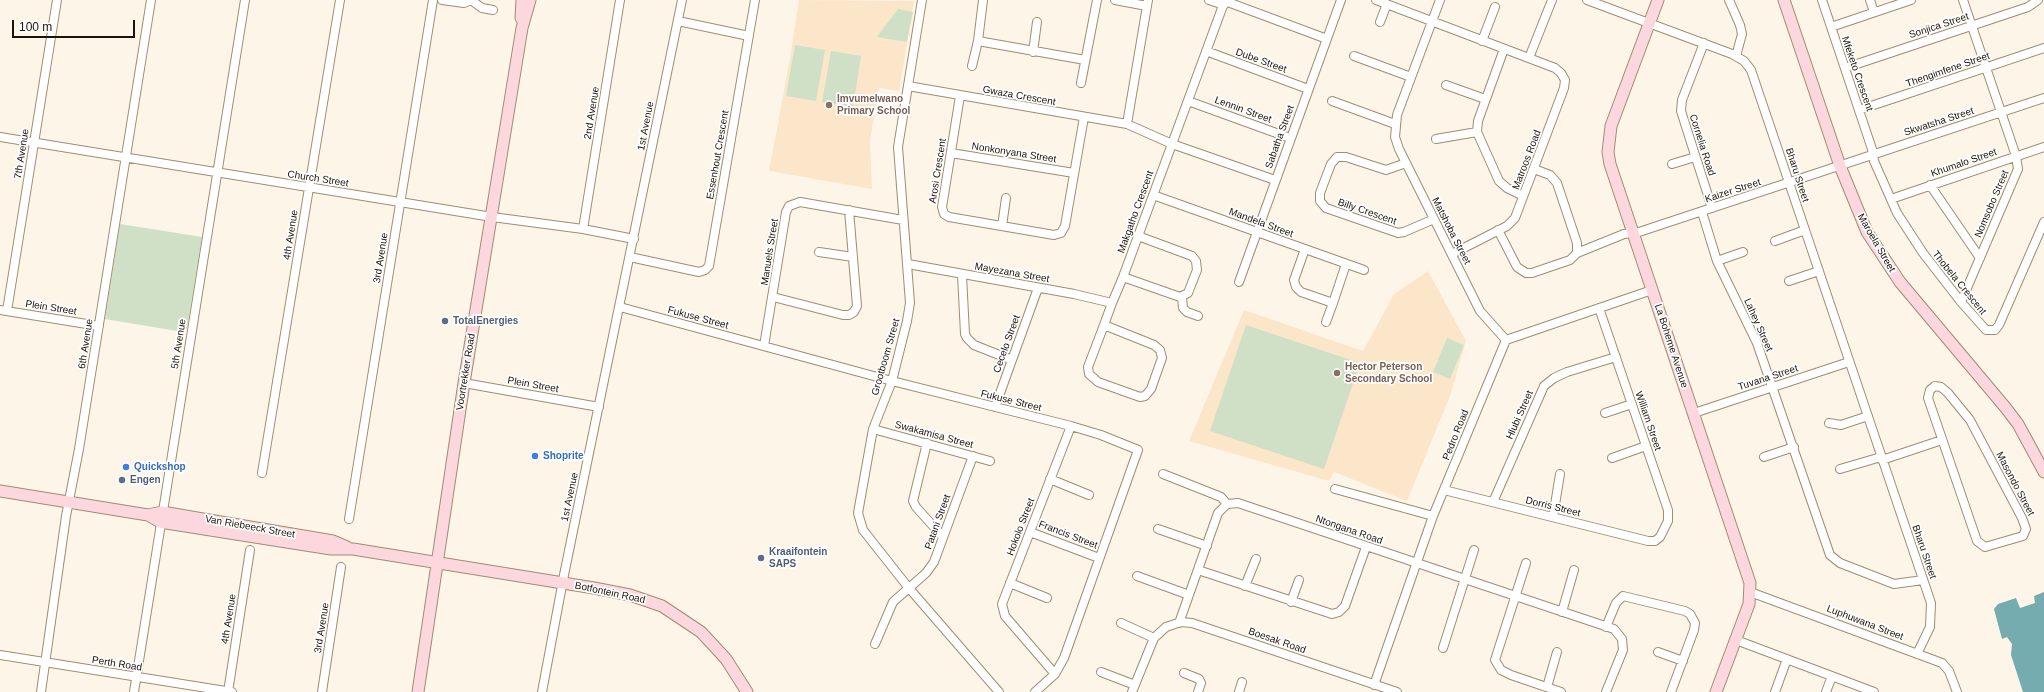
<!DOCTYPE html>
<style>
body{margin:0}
#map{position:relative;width:2044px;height:692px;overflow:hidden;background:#fef5e9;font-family:Helvetica,sans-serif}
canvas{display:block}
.scale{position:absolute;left:12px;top:20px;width:123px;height:18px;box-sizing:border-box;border:2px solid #1b1309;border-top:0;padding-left:5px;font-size:12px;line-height:14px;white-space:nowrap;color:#1b1309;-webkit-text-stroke:3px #fff;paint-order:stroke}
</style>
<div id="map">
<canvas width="2044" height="692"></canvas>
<div class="scale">100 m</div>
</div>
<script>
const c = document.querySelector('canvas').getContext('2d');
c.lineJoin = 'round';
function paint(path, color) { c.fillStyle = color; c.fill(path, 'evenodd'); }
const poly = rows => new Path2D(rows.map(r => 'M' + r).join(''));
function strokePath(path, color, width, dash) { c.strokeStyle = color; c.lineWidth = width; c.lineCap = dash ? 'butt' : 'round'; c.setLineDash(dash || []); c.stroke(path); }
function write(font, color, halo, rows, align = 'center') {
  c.font = font + ' Helvetica,sans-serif'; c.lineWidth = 3.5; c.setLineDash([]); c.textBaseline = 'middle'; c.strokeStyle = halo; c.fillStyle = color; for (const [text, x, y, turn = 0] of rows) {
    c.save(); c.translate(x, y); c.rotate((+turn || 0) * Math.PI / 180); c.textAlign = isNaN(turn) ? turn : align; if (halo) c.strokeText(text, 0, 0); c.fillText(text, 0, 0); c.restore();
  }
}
paint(poly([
 [799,0,914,1,899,91,879,88,870,141,872,189,769,171,790,59],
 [1428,271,1466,341,1450,396,1407,501,1334,472,1329,481,1189,441,1244,310,1363,351,1394,294]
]), '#fbe6c9');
paint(poly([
 [898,9,913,12,907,42,877,37],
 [795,45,825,50,816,101,786,96],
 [831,51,861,56,853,107,822,102],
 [120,224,202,237,187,328,183,332,105,319],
 [1246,325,1360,363,1324,469,1210,431],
 [1447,338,1464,345,1450,379,1433,372]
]), '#cfe0c6');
paint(poly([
 [2044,592,2044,692,2023,692,2011,655,2012,644,2007,637,2002,639,1994,609,1998,604,2016,598,2020,608,2035,603,2034,596]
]), '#74acb0');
const street = poly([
 [442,0,464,3,471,0],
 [471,0,482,8,493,10],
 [922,0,898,147,910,303,907,321,892,381,873,429,858,513,863,530,908,587,999,692],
 [983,0,978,41,1085,60],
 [1115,0,1147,6],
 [1209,0,1224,5],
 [1376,0,1555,68,1561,73,1565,80,1564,88,1515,218,1507,226,1452,254],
 [1440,0,1397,115,1395,137,1399,149,1480,311,1506,340],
 [1587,0,1732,54,1744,61,1751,70,1931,603,1930,627,1917,654],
 [1729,0,1740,25,1742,34,1736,56],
 [1822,0,1872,149,1874,161,1897,213,1923,253,1961,302,1986,330,1995,330,1999,325,2044,222],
 [1870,0,1874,12],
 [1225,1,1327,39],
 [678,21,749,36],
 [1380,22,1387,4],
 [1831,27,1911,0],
 [1482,41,1495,7],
 [1704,43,1682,100,1681,111,1712,208],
 [1504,49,1478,121,1477,132,1499,181,1507,188,1523,196],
 [1206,51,1308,89],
 [1033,52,1037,22],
 [1354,56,1411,77],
 [1529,58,1552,0],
 [972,66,978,41],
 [1845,68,2028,7,2038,0],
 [1081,83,1097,0],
 [1446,85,1485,99],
 [908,86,1127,124,1172,144,1275,180],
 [960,96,942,207,944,214,949,217,1054,235,1061,233,1065,226,1084,117],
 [1188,101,1290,138],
 [1332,101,1395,124],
 [1859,110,2044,48],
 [1127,124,1148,0],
 [0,137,492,217,583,229,634,239],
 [1436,139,1477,132],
 [951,153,1074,173],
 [1406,163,1386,170,1346,157,1337,157,1331,164,1320,193,1320,201,1326,208,1398,233,1404,232,1434,219],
 [1672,164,1695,157],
 [1930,185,1980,258],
 [1153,195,1364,270],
 [1891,199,2044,147],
 [1702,212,1717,261,1757,343,1830,555,1840,563,1894,584,1923,580],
 [1002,226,1006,198],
 [583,229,620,0],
 [1498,230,1517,267,1526,273,1532,273,1570,260,1577,253,1577,243,1557,183,1550,175,1534,169],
 [1775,241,1805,230],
 [1305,249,1294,280,1296,287,1301,292,1333,303,1346,264],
 [819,252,853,257],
 [1577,253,1624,234,1639,232,2044,98],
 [630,257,699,272,705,270,709,266,755,0],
 [1717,261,1743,252],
 [908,264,1074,294,1112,303],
 [962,275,965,334,967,338,974,345,1012,360],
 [1123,277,1180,297,1188,293,1197,270,1196,261,1192,256,1138,236],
 [1789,281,1819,271],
 [1239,282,1341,0],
 [773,297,843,315,849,315,854,312,857,306,849,210],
 [1182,297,1183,308,1187,312,1198,316],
 [1961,302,2018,169,2016,156,1963,0],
 [620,307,892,381,1071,426,1101,435,1138,450,1064,658,1055,674,1035,692],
 [0,310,99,326],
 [7,311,57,0],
 [1326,322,1333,303],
 [1104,325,1154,345,1160,350,1162,358,1151,389,1145,396,1140,397,1098,382,1089,374,1088,367,1104,325,1112,303,1123,277,1225,0],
 [764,346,786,212,789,206,800,202,903,220],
 [464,383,599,407],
 [1935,386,1941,387,1948,393,1970,420,2022,518,2026,529,2023,536,1985,547,1977,541,1928,398,1930,390,1935,386],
 [995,407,1038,288],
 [1605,413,1632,404],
 [1694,413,1849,362],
 [1829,423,1841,425,1868,416],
 [873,429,990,461],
 [927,443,913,501,916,507,943,537],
 [1764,457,1794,447],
 [1612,458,1646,446],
 [1882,460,1942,440],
 [1840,469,1881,457],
 [262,473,340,0],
 [1163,474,1221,497,1227,504],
 [1050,479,1089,495],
 [1335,489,1433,516],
 [1444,490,1648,541,1655,541,1660,537,1668,521,1668,510,1599,308],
 [1493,502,1544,386,1554,378,1567,372,1616,357],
 [1553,517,1560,474],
 [349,519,433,0],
 [1158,529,1207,546],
 [1030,532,1099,558],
 [1526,563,1495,660,1501,670,1511,675,1561,692],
 [1198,570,1332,614,1339,612,1345,606,1366,547],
 [1137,576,1189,595],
 [1010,583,1047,598],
 [1245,586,1256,559],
 [1750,592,1942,663,1949,671,1957,692],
 [1291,602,1299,580],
 [1562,612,1574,570],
 [1121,623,1154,638],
 [1179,623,1218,513,1227,504,1238,503,1614,629,1622,639,1623,650,1606,692],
 [1606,627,1616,603,1623,596,1685,611,1690,614,1695,623,1694,630,1671,692],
 [1736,640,1874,692],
 [875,644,893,602,926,573,934,562,973,456],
 [1443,648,1474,550],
 [1658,652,1683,661],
 [0,655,232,692],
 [1101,672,1135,685],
 [1184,673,1199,679,1201,683,1198,692],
 [1055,674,1005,616,1002,604,1071,426],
 [1374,685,1433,516,1506,340,1652,290],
 [1547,687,1557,652],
 [41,692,66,516,79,449,151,0],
 [134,692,245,0],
 [228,692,250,550],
 [322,692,341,567],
 [542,692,564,575,682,0],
 [1132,692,1154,638,1166,627,1181,622,1192,623,1397,692],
 [1239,692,1242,682],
 [1775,692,1787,659],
 [1826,692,1832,676]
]);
const secondary = poly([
 [1658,0,1611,126,1608,152,1610,164,1750,583,1749,604,1716,692],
 [1784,0,1840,166,1867,232,1900,282,2005,407,2018,424,2044,472],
 [521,18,522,0],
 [0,491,148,515,160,522,331,549,353,549,594,588,630,595,662,606,701,632,726,659,747,692],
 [148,515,162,512,197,518,333,541,347,547],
 [418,692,464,383,522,28,530,0]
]);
strokePath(street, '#a08c70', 10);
strokePath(secondary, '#a08c70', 13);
strokePath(street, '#fff', 8);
strokePath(secondary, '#fcd8de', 11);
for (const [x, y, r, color] of [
 [829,105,4,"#8d6e63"],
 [445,321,4,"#5c6f8a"],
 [1337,373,4,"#8d6e63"],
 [535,456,4,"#3f7fe0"],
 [126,467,4,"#3f7fe0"],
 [122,480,4,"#5c6f8a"],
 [761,558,4,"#5c6f8a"]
]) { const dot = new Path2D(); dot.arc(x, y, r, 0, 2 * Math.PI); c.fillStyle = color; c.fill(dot); strokePath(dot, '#fff', 1.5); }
write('10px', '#1b1309', '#fff', [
 ["Sonjica Street",1939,26,-18],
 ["Dube Street",1261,61,20],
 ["Thengimfene Street",1948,70,-19],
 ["Mfeketo Crescent",1857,74,71],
 ["Gwaza Crescent",1019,96,10],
 ["Lennin Street",1243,110,20],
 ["2nd Avenue",592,113,-81],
 ["Skwatsha Street",1939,122,-18],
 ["1st Avenue",646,126,-79],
 ["Sabatha Street",1280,137,-70],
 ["Cornelia Road",1702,145,72],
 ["Nonkonyana Street",1014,153,9],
 ["7th Avenue",22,154,-81],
 ["Essenhout Crescent",718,155,-80],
 ["Matroos Road",1527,160,-69],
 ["Khumalo Street",1964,163,-19],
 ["Arosi Crescent",938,171,-81],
 ["Bharu Street",1797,175,72],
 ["Church Street",318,179,9],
 ["Kaizer Street",1733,191,-18],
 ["Nomsobo Street",1992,204,-67],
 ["Makgatho Crescent",1136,212,-70],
 ["Billy Crescent",1367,212,19],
 ["Mandela Street",1261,223,20],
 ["Matshoba Street",1451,231,63],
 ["4th Avenue",291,235,-81],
 ["Maroela Street",1876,243,60],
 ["Manuels Street",770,252,-81],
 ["3rd Avenue",381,258,-81],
 ["Mayezana Street",1012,273,10],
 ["Thobela Crescent",1959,283,51],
 ["Plein Street",51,308,9],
 ["Fukuse Street",698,318,15],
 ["Lahey Street",1758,325,66],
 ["6th Avenue",86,344,-81],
 ["5th Avenue",179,344,-81],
 ["Cecelo Street",1007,344,-70],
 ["La Boheme Avenue",1671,346,72],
 ["Grootboom Street",886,357,-74],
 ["Voortrekker Road",466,372,-81],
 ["Tuvana Street",1768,378,-18],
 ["Plein Street",533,385,10],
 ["Fukuse Street",1011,401,14],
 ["Hlubi Street",1520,415,-66],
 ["William Street",1648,421,71],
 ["Swakamisa Street",934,435,15],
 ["Pedro Road",1456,435,-68],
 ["Masondo Street",2015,484,62],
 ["1st Avenue",570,497,-78],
 ["Dorris Street",1553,507,14],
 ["Patani Street",938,522,-70],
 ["Van Riebeeck Street",250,527,10],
 ["Hokolo Street",1021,527,-69],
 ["Ntongana Road",1349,530,19],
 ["Francis Street",1068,535,21],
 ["Bharu Street",1924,552,71],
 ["Botfontein Road",610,593,12],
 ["4th Avenue",229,619,-81],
 ["Luphuwana Street",1865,623,21],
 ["3rd Avenue",322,628,-81],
 ["Boesak Road",1277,641,19],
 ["Perth Road",117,664,9]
]);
write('bold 10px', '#785e54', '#fff', [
 ["Imvumelwano",837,99],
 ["Primary School",837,111],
 ["Hector Peterson",1345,367],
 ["Secondary School",1345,379]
], 'left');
write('bold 10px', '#4e5e75', '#fff', [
 ["TotalEnergies",453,321],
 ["Engen",130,480],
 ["Kraaifontein",769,552],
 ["SAPS",769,564]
], 'left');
write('bold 10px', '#366cbe', '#fff', [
 ["Shoprite",543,456],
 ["Quickshop",134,467]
], 'left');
</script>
